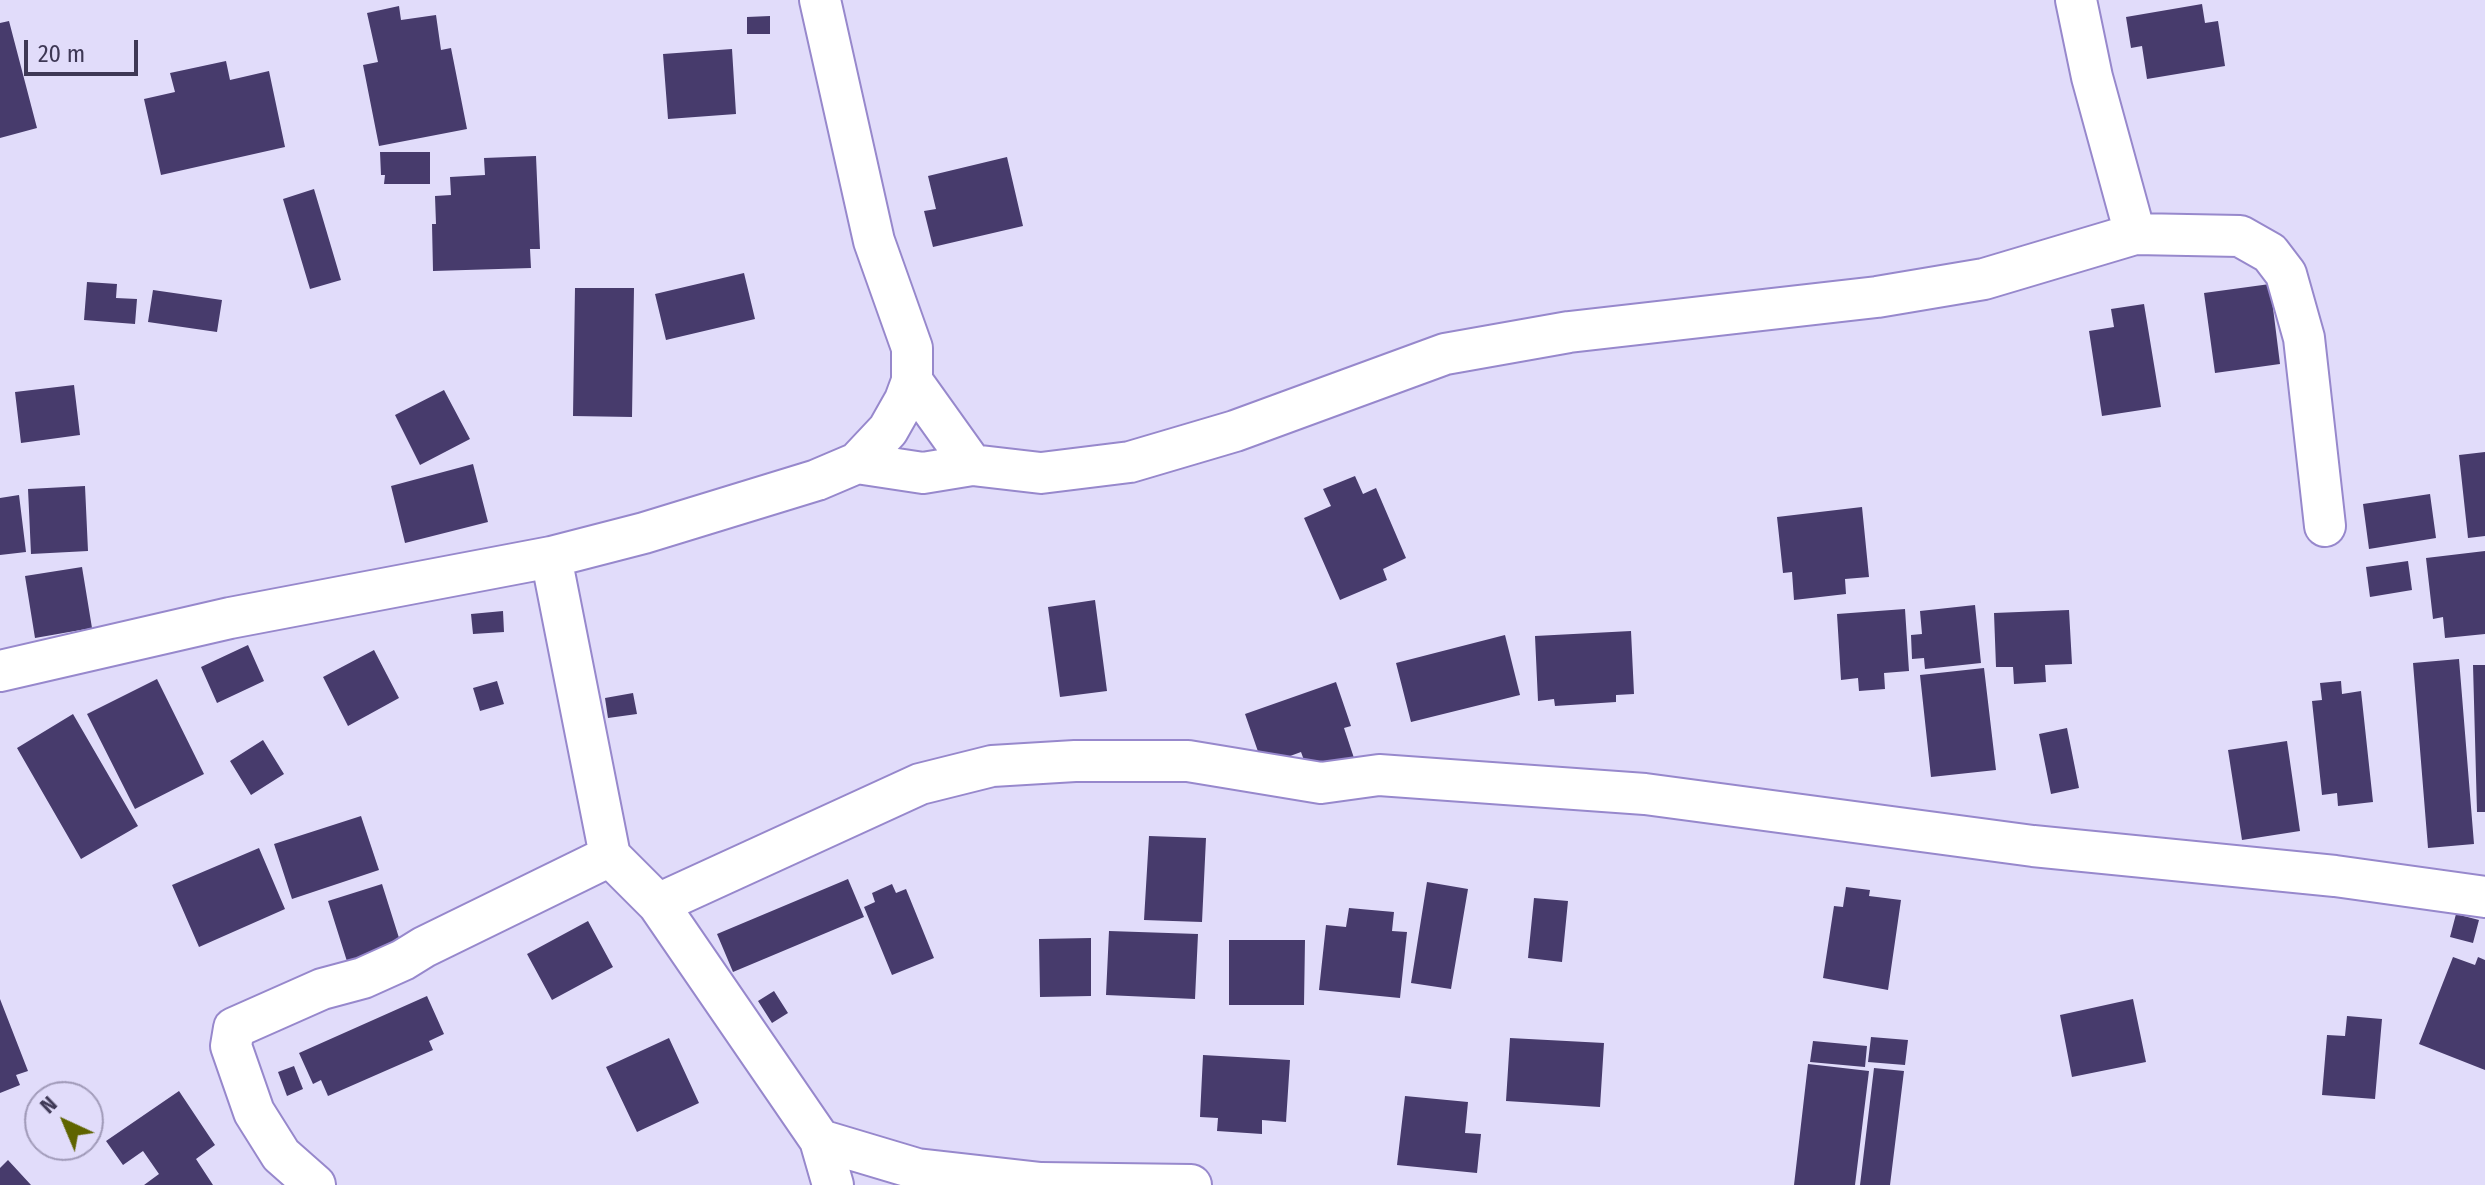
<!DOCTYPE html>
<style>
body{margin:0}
#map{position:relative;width:2485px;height:1185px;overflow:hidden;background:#e1dcfa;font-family:"Fira Sans Condensed",sans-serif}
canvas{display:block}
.north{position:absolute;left:24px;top:1081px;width:80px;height:80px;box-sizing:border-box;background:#e1dcfa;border:2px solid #a09ab8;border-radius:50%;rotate:316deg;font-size:22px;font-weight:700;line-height:32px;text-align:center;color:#3e3855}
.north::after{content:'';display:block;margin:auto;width:28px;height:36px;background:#5f6400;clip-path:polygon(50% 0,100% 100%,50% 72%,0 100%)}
.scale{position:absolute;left:24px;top:40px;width:114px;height:36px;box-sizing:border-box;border:4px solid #3e3855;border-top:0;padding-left:10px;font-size:24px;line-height:28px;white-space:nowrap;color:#3e3855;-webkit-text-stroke:6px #e1dcfa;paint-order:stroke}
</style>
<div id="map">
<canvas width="2485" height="1185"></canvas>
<div class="north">N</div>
<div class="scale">20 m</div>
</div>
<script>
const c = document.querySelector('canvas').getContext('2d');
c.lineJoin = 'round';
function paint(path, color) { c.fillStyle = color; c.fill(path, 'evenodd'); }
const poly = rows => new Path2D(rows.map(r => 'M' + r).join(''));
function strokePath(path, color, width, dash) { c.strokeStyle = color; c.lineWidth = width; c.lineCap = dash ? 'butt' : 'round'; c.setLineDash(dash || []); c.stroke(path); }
paint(poly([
 [2202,4,2205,23,2218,21,2225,66,2147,79,2142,46,2131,48,2126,17],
 [399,6,401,20,436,15,441,50,451,48,467,129,379,146,363,65,378,62,367,13],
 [770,16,770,34,747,34,747,17],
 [9,21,37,128,0,138,0,23],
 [732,49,736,114,668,119,663,54],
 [226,61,230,80,269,71,285,147,161,175,144,99,175,92,170,73],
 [380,152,430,152,430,184,384,184,385,175,381,175],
 [536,156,540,249,530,249,531,268,433,271,432,224,436,224,435,196,451,195,450,177,485,175,484,158],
 [1007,157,1023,226,933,247,924,211,936,209,928,176],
 [314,189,341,280,310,289,283,199],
 [744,273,755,319,666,340,655,294],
 [87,282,117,284,116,298,137,299,135,324,84,320],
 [2270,284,2280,364,2215,373,2204,293],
 [575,288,634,288,632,417,573,416],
 [153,290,222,300,217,332,148,322],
 [2144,304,2161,407,2102,416,2089,331,2114,327,2111,309],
 [74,385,80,435,21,443,15,392],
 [444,390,470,439,420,465,395,415],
 [2485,452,2485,536,2468,538,2459,455],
 [473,464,488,522,405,543,391,486],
 [1355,476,1363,494,1376,488,1406,558,1383,569,1387,580,1340,600,1304,518,1331,506,1323,489],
 [85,486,88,551,31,554,28,489],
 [2430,494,2436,538,2369,549,2363,504],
 [19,495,26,552,0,555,0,498],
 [1862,507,1869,577,1845,579,1846,594,1794,600,1792,572,1783,573,1777,517],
 [2485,551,2485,634,2445,638,2443,617,2433,619,2426,558],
 [2408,561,2412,590,2370,597,2366,567],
 [82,567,92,628,35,638,25,576],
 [1095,600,1107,691,1060,697,1048,607],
 [1975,605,1981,663,1925,669,1924,658,1912,659,1911,635,1922,634,1920,611],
 [1905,609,1909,671,1884,673,1885,689,1859,691,1858,678,1841,680,1837,614],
 [2069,610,2072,664,2045,665,2046,682,2014,684,2013,667,1996,667,1994,613],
 [503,611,504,632,473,634,471,614],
 [1631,631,1634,694,1616,695,1616,702,1555,706,1554,699,1538,701,1535,636],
 [1505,635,1520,695,1411,722,1396,663],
 [248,645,264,681,217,703,201,667],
 [374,650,399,698,348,726,323,677],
 [2459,659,2474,844,2428,848,2413,663],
 [2473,665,2485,665,2485,812,2477,812],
 [1984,668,1996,770,1931,777,1920,675],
 [157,679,204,774,135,809,87,714],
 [497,681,504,704,480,711,473,688],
 [2341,681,2342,694,2361,691,2373,802,2338,806,2337,793,2322,795,2312,701,2322,700,2320,683],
 [1336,682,1351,726,1344,728,1354,758,1309,774,1301,752,1263,766,1245,714],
 [633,693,637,714,608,718,605,698],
 [73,714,138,826,81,859,17,748],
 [2067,728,2079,788,2051,794,2039,734],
 [263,740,284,774,251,795,230,761],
 [2287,741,2300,831,2242,840,2228,750],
 [361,816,379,870,292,899,274,844],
 [1149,836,1206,838,1202,922,1144,920],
 [259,848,285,909,199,947,172,885],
 [848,879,864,917,733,972,717,934],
 [1427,882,1468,889,1451,989,1411,983],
 [382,884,405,957,351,974,328,901],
 [892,884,896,893,906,889,934,958,892,975,864,907,875,902,872,893],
 [1846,887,1870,890,1869,896,1901,900,1888,990,1823,978,1834,906,1843,907],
 [1534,898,1568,901,1562,962,1528,958],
 [1349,908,1394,912,1392,931,1407,932,1400,998,1319,990,1326,925,1346,927],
 [2456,914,2479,920,2473,943,2450,937],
 [588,921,613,967,552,1000,527,954],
 [1109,931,1198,934,1195,999,1106,995],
 [1091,938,1091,996,1040,997,1039,939],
 [1229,940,1305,940,1304,1005,1229,1005],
 [2453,957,2475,965,2478,957,2485,960,2485,1070,2419,1044],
 [774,991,788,1013,772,1023,758,1001],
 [427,996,444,1034,429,1041,433,1050,328,1096,321,1080,313,1084,299,1053],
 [0,999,28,1071,16,1075,20,1085,0,1093],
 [2133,999,2146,1062,2072,1077,2060,1015],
 [2347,1016,2382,1019,2375,1099,2322,1095,2327,1035,2345,1036],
 [1871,1037,1908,1040,1905,1065,1868,1062],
 [669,1038,699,1103,637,1132,606,1067],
 [1510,1038,1604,1043,1600,1107,1506,1101],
 [1813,1041,1867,1046,1865,1067,1810,1062],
 [1203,1055,1290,1060,1286,1122,1262,1120,1262,1134,1217,1131,1218,1118,1200,1117],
 [1808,1064,1869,1071,1855,1185,1794,1185],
 [294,1066,303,1089,287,1096,278,1072],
 [1874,1068,1904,1071,1890,1185,1860,1185],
 [179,1091,215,1145,196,1159,213,1185,144,1185,159,1174,143,1151,123,1165,106,1141],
 [1405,1096,1468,1102,1465,1133,1481,1134,1477,1173,1397,1165],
 [8,1160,31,1185,0,1185,0,1168]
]), '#473b6c');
const minor = poly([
 [820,0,874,241,912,348,912,381,905,400,888,430,857,463,817,480,644,533,551,557,610,856,658,904,820,1140,833,1185],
 [2076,0,2092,77,2135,234],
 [912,381,972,465,1041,473,1130,462,1235,431,1445,354,1569,332,1877,297,1984,279,2135,234,2240,236,2270,253,2286,274,2304,338,2325,526],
 [857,463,923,473,972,465],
 [0,671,230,618,551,557],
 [658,904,920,784,992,766,1075,761,1188,761,1321,783,1379,775,1645,794,2033,846,2335,876,2485,897],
 [820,1140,917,1169,1041,1183,1191,1185],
 [315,1185,281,1155,254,1112,231,1046,234,1028,322,989,363,978,403,960,424,947,610,856]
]);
strokePath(minor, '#9788cc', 44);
strokePath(minor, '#fff', 40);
</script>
